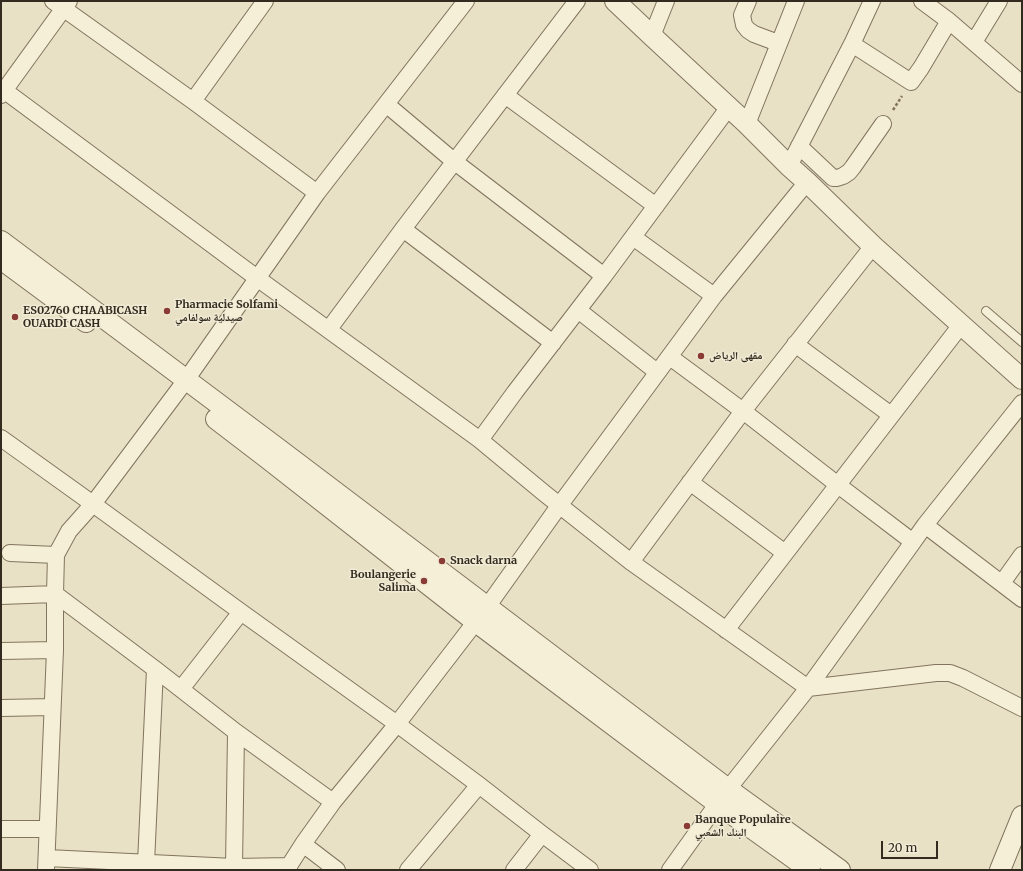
<!DOCTYPE html>
<meta charset="utf-8">
<style>
body{margin:0}
#map{position:relative;width:1023px;height:871px;overflow:hidden;background:#e9e1c6;font-family:Merriweather,serif}
canvas{display:block}
.frame{position:absolute;inset:0;border:2px solid #342b20;pointer-events:none}
.scale{position:absolute;left:881px;top:841px;width:57px;height:18px;box-sizing:border-box;border:2px solid #342b20;border-top:0;padding-left:5px;font-size:12px;line-height:14px;white-space:nowrap;color:#342b20;-webkit-text-stroke:3px #f1ebd5;paint-order:stroke}
</style>
<div id="map">
<canvas width="1023" height="871"></canvas>
<div class="frame"></div>
<div class="scale">20 m</div>
</div>
<script>
const c = document.querySelector('canvas').getContext('2d');
c.lineJoin = 'round';
const poly = rows => new Path2D(rows.map(r => 'M' + r).join(''));
function strokePath(path, color, width, dash) { c.strokeStyle = color; c.lineWidth = width; c.lineCap = dash ? 'butt' : 'round'; c.setLineDash(dash || []); c.stroke(path); }
function write(font, color, halo, rows, align = 'center') {
  c.font = font + ' Merriweather,"Noto Naskh Arabic",serif'; c.lineWidth = 3; c.setLineDash([]); c.textBaseline = 'middle'; c.strokeStyle = halo; c.fillStyle = color; for (const [text, x, y, turn = 0] of rows) {
    c.save(); c.translate(x, y); c.rotate((+turn || 0) * Math.PI / 180); c.textAlign = isNaN(turn) ? turn : align; if (halo) c.strokeText(text, 0, 0); c.fillText(text, 0, 0); c.restore();
  }
}
const service = poly([
 [986,311,1022,342]
]);
const minor = poly([
 [53,1,193,101,317,193],
 [748,1,742,15,744,25,748,30,754,34,778,43],
 [949,21,1022,84],
 [652,36,666,1],
 [974,42,999,1],
 [852,44,911,82,921,68,949,21,922,1],
 [1,88,257,278,480,440,544,493,631,562,808,688,936,673,950,673,963,678,1022,708],
 [1,95,69,1],
 [505,95,656,206],
 [193,101,265,1],
 [386,104,455,162,604,276,729,107],
 [747,124,796,1],
 [799,146,833,178,837,178,843,176,849,172,853,167,883,124],
 [789,166,852,44,872,1],
 [403,229,553,343],
 [633,237,714,296],
 [578,310,657,372],
 [329,329,403,229,577,1],
 [795,344,891,415],
 [670,357,743,411,873,246],
 [1,438,93,504,241,612,397,724,479,785,542,834,590,870],
 [480,440,515,392,604,276],
 [690,482,785,553],
 [925,525,1022,599],
 [10,553,56,555],
 [631,562,743,411,838,485,913,542],
 [1002,583,1022,555],
 [1,596,55,594,55,650,46,870],
 [726,630,961,325],
 [1,651,55,650],
 [181,689,241,612],
 [1,708,52,707],
 [333,802,236,732,155,669,55,594,56,555,69,531,93,504,186,380,317,193,466,1],
 [1,829,47,829],
 [303,844,337,870],
 [47,858,234,867,289,866],
 [146,863,155,669],
 [234,867,236,732],
 [289,870,289,866,303,844,333,802,397,724,487,607,559,506,714,296,807,182],
 [408,870,479,785],
 [514,870,542,834],
 [670,870,728,789,808,688,913,542,925,525,1022,403]
]);
const tertiary = poly([
 [615,1,652,36,747,124,789,166,807,182,873,246,1022,379],
 [1,241,276,447,728,789,840,870],
 [1,259,86,322],
 [216,419,267,458,476,622,718,804,810,870],
 [1000,870,1022,816]
]);
strokePath(service, '#82745e', 10);
strokePath(minor, '#82745e', 18);
strokePath(tertiary, '#82745e', 22);
strokePath(poly([
 [893,110,902,96]
]), '#82745e', 2.5, [3, 2]);
strokePath(service, '#f5efd8', 8);
strokePath(minor, '#f5efd8', 16);
strokePath(tertiary, '#f5efd8', 20);
for (const [x, y, r, color] of [
 [167,311,4,"#8b3b35"],
 [15,317,4,"#8b3b35"],
 [701,356,4,"#8b3b35"],
 [442,561,4,"#8b3b35"],
 [424,581,4,"#8b3b35"],
 [687,826,4,"#8b3b35"]
]) { const dot = new Path2D(); dot.arc(x, y, r, 0, 2 * Math.PI); c.fillStyle = color; c.fill(dot); strokePath(dot, '#f1ebd5', 1.5); }
write('bold 11px', '#342b20', '#f1ebd5', [
 ["Pharmacie Solfami",175,305],
 ["صيدلية سولفامي",175,318],
 ["ES02760 CHAABICASH",23,311],
 ["OUARDI CASH",23,324],
 ["مقهى الرياض",709,356],
 ["Snack darna",450,561],
 ["Boulangerie",416,575,"right"],
 ["Salima",416,588,"right"],
 ["Banque Populaire",695,820],
 ["البنك الشعبي",695,833]
], 'left');
</script>
